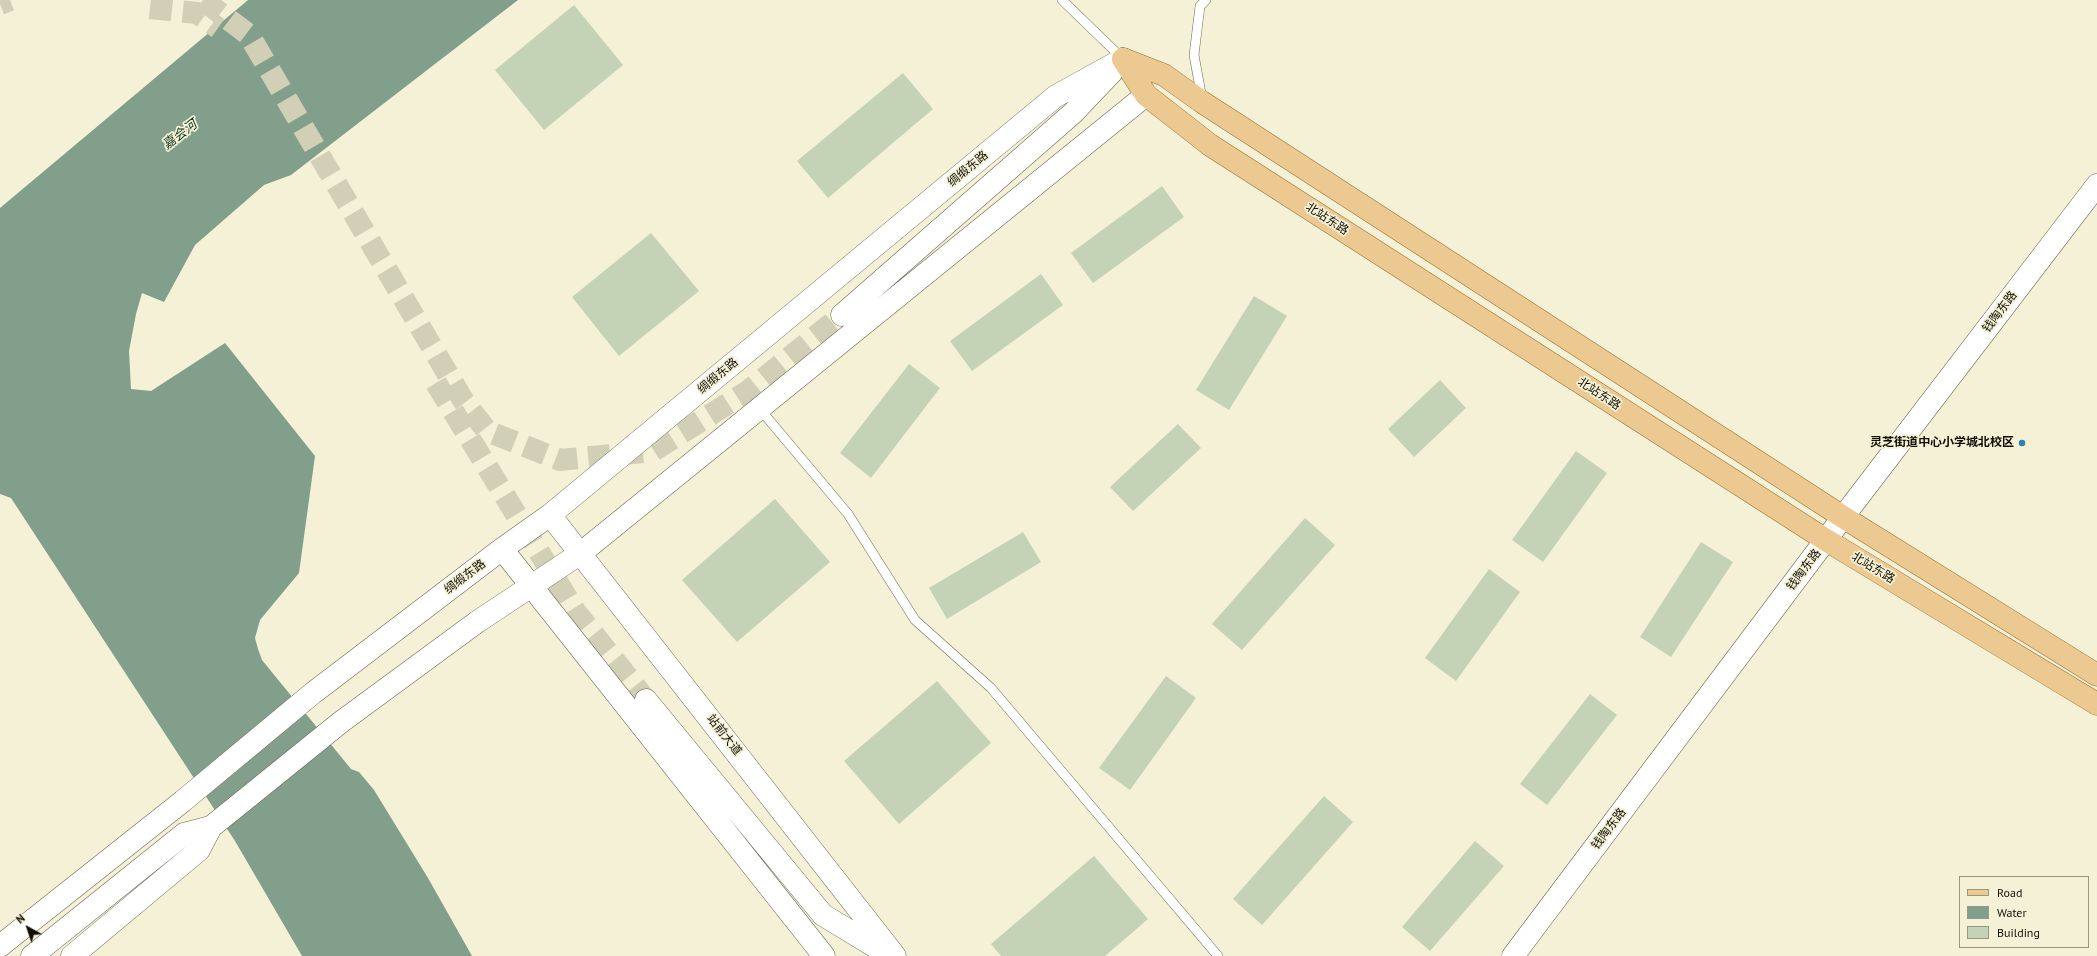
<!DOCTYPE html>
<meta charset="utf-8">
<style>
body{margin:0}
#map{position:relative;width:2097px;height:956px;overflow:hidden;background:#f4f1d6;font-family:"PT Sans",sans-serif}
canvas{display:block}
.legend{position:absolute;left:1959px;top:876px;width:130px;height:72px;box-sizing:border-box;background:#f4f1d6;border:1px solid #999783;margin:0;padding:5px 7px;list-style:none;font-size:12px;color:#100f06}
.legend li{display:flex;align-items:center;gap:8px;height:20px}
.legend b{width:20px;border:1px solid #999783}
.north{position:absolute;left:8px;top:908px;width:40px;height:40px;-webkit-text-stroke:3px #f4f1d6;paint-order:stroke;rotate:320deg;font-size:11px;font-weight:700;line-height:16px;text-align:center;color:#100f06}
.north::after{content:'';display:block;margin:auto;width:14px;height:18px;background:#100f06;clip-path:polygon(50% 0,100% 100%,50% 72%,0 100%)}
</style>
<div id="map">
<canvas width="2097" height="956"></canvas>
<ul class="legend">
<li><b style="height:5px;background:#edc992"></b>Road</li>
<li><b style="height:11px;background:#829f8c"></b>Water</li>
<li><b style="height:11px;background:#c4d3b6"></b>Building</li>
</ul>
<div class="north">N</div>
</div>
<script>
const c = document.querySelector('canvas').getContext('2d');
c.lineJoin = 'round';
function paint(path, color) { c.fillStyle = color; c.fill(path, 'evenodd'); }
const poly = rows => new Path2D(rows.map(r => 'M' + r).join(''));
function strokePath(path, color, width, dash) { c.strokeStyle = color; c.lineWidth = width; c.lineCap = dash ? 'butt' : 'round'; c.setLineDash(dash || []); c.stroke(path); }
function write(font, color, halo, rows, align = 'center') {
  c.font = font + ' "PT Sans","Noto Sans SC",sans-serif'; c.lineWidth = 3.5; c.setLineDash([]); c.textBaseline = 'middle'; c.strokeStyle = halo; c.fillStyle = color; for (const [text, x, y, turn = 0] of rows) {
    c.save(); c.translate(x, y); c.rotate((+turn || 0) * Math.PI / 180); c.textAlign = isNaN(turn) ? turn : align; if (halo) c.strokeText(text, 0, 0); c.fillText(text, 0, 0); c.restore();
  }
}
paint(poly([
 [248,0,518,0,291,175,264,185,195,245,164,302,142,293,136,314,129,351,131,389,151,391,225,343,315,456,299,573,260,620,255,638,258,649,262,660,351,769,359,772,374,790,428,878,472,956,302,956,235,841,11,498,0,494,0,208]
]), '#829f8c');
paint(poly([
 [574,5,623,65,544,130,495,70],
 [903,73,933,109,828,198,797,161],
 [1162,186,1184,217,1093,283,1071,253],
 [651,233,699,291,619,356,572,297],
 [1041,274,1063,305,972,371,950,341],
 [1254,296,1287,316,1229,410,1196,390],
 [909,364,940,388,871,478,840,453],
 [1440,380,1466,408,1414,457,1388,429],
 [1178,424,1201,448,1133,511,1110,487],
 [1576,451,1607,473,1543,562,1512,540],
 [775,499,830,562,737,642,682,580],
 [1305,518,1335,545,1242,650,1212,624],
 [1023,532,1041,562,947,619,929,588],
 [1701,542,1733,562,1671,657,1640,637],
 [1489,569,1520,592,1456,681,1425,658],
 [1166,676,1196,698,1130,790,1099,768],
 [937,681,991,743,899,824,844,761],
 [1590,694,1617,715,1547,805,1520,784],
 [1324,796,1353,822,1262,925,1233,899],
 [1475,841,1504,866,1430,951,1402,927],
 [1094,856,1148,919,1105,956,1001,956,991,944]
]), '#c4d3b6');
strokePath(poly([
 [203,0,249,35,463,400,487,431,560,460,653,451,748,391,842,315],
 [0,4,10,0],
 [150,8,197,13,218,28],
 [436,383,575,611,646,700]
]), '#d2cfb7', 22, [22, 11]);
const service = poly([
 [1062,0,1123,59],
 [1202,99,1194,55,1200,6,1206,0],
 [759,408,848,514,915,620,991,688,1218,956]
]);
const tertiary = poly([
 [1513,956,1843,517,2097,185]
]);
const secondary = poly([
 [842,315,1073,113,1112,72],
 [550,515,895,956],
 [502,549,824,956],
 [646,700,823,915,889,955],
 [0,946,183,801,313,693,502,549,550,515,1056,96,1123,59],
 [32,956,184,834,211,827],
 [72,956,199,850,211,827,341,722,477,622,581,553,1146,95]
]);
const primary = poly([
 [1123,59,1146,95,1210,145,1826,540,2097,704],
 [1123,59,1164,75,1202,102,1843,517,2097,675]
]);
strokePath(service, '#6b6851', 10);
strokePath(tertiary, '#6b6851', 23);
strokePath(secondary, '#6b6851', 23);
strokePath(primary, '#987032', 23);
strokePath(service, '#fff', 9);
strokePath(tertiary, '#fff', 22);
strokePath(secondary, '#fff', 22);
strokePath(primary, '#edc992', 22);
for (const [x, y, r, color] of [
 [2022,443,4,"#2d82b2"]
]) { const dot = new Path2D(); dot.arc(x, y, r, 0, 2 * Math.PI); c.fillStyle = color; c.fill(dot); strokePath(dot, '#f4f1d6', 1.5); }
write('12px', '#100f06', '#f4f1d6', [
 ["绸缎东路",968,169,-40],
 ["北站东路",1327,219,33],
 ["钱陶东路",2000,312,-53],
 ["绸缎东路",718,376,-40],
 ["北站东路",1599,394,33],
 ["北站东路",1873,568,31],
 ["钱陶东路",1804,570,-53],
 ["绸缎东路",465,577,-37],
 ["站前大道",724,735,52],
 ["钱陶东路",1609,829,-53]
]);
write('bold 12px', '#100f06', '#f4f1d6', [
 ["灵芝街道中心小学城北校区",2014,443]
], 'right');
write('italic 13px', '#0b331e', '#f4f1d6', [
 ["嘉会河",180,135,-37]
]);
</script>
